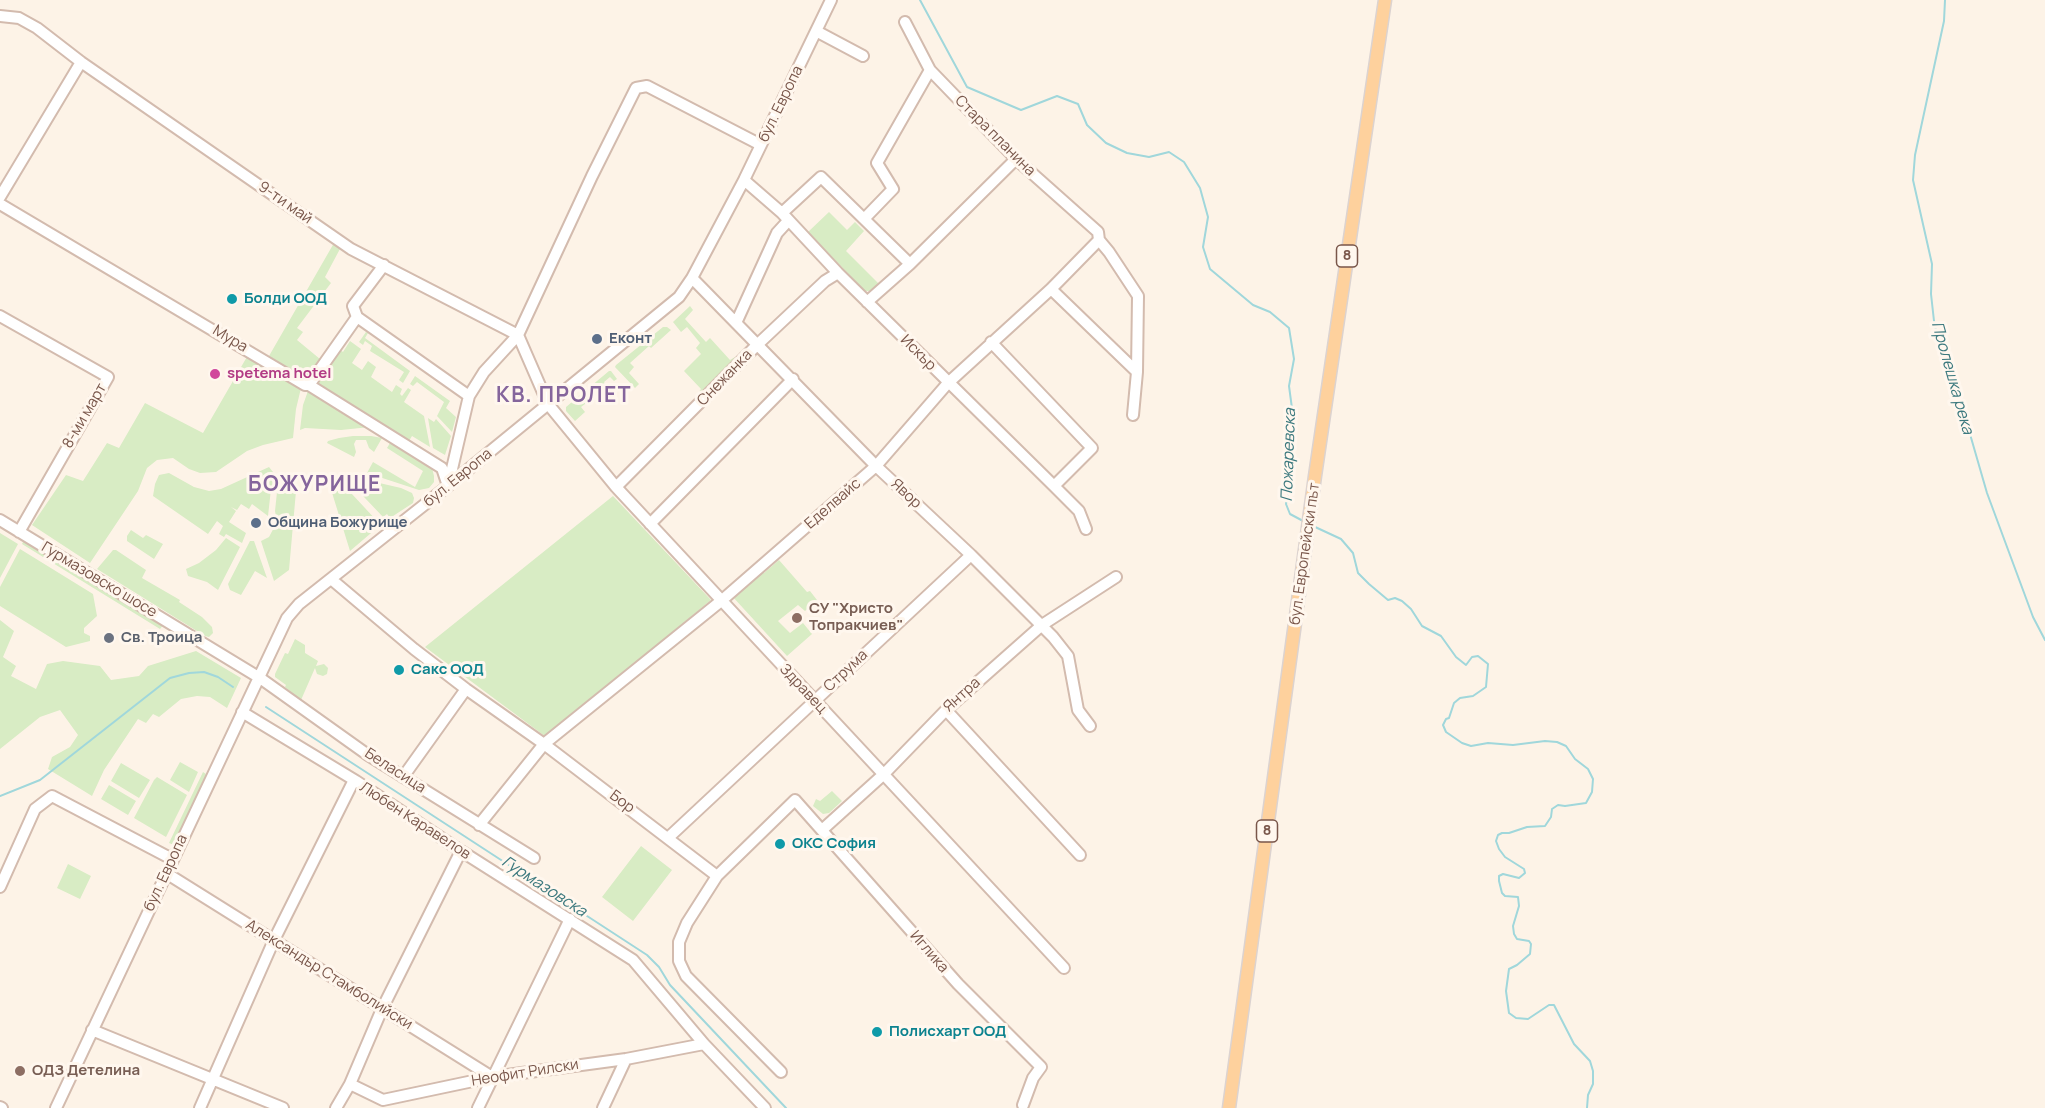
<!DOCTYPE html>
<meta charset="utf-8">
<style>
body{margin:0}
canvas{display:block;background:#fdf3e7}
</style>
<canvas width="2045" height="1108"></canvas>
<script>
const c = document.querySelector('canvas').getContext('2d');
c.lineJoin = 'round';
function paint(path, color) { c.fillStyle = color; c.fill(path, 'evenodd'); }
const poly = rows => new Path2D(rows.map(r => 'M' + r).join(''));
function strokePath(path, color, width, dash) { c.strokeStyle = color; c.lineWidth = width; c.lineCap = dash ? 'butt' : 'round'; c.setLineDash(dash || []); c.stroke(path); }
function write(font, color, halo, rows, align = 'center') {
  c.font = font + ' Manrope,sans-serif'; c.lineWidth = 6; c.setLineDash([]); c.textBaseline = 'middle'; c.strokeStyle = halo; c.fillStyle = color; for (const [text, x, y, turn = 0] of rows) {
    c.save(); c.translate(x, y); c.rotate((+turn || 0) * Math.PI / 180); c.textAlign = isNaN(turn) ? turn : align; if (halo) c.strokeText(text, 0, 0); c.fillText(text, 0, 0); c.restore();
  }
}
paint(poly([
 [829,212,847,230,855,222,864,231,846,251,879,284,875,289,870,291,865,291,808,232],
 [334,243,341,247,325,277,331,283,297,328,303,332,297,340,320,359,308,380,269,356],
 [690,306,693,310,685,319,706,342,710,338,730,360,735,357,737,360,700,395,698,393,701,389,684,371,701,354,696,348,700,343,687,327,681,332,673,322],
 [663,327,667,327,671,330,651,348,649,346,630,363,634,367,629,373,639,384,635,388,615,367,616,365],
 [366,332,368,333,365,338,410,371,403,383,399,380,404,372,370,351,372,346,365,341,363,345,359,342],
 [350,341,361,349,352,363,362,370,368,361,376,367,371,377,392,392,396,385,402,389,400,394,402,396,408,388,411,390,404,402,424,416,430,447,412,436,409,441,315,382,339,349,343,352],
 [248,355,301,388,296,409,293,438,263,445,247,451,216,472,200,473,189,469,173,458,157,460,147,468,138,491,90,563,32,525,66,475,83,481,107,443,119,448,145,403,203,433],
 [609,371,611,371,617,379,614,381,610,377,604,382,607,387,602,391,599,387,590,394,593,398,581,407,585,412,575,421,566,411,566,407],
 [415,376,450,401,446,408,456,417,452,432,437,416,444,402,417,382,413,386,410,384],
 [308,391,370,427,341,430,305,428,300,430,303,405],
 [428,418,434,422,436,419,451,436,445,455,433,448],
 [353,436,371,436,382,438,374,452,369,448,366,440,356,440,354,444,356,452,354,457,327,443,328,441,339,438],
 [390,443,426,463,432,468,434,476,434,482,429,488,419,490,367,473,373,462,415,487,423,471,387,448],
 [269,467,277,477,271,489,268,516,252,504,249,509,241,504,237,510,231,507,236,511,229,522,246,533,242,543,226,534,224,537,219,534,223,526,217,521,208,534,153,496,155,484,159,475,169,473,194,487,209,491,221,489],
 [349,476,401,488,412,493,414,498,413,503,390,518,387,514,383,517,346,478],
 [338,479,378,522,374,524,377,528,350,551,329,483],
 [280,485,296,491,289,570,274,581,261,541,269,537,277,522,275,511,277,492],
 [613,496,711,600,546,737,425,647],
 [131,530,143,538,146,535,163,544,154,559,127,541,127,536],
 [0,533,18,544,0,578],
 [226,538,240,547,218,590,207,582,188,576,186,569,199,563,216,550],
 [24,540,164,624,160,629,22,544],
 [250,541,254,541,267,578,255,571,241,595,230,590,228,584],
 [20,549,93,594,97,616,84,628,84,633,90,636,90,641,66,647,0,606,0,587],
 [113,550,116,550,146,570,142,578,180,600,179,602,202,617,212,627,213,633,209,637,205,636,97,569],
 [779,560,807,592,810,591,817,600,805,611,798,605,778,621,790,633,803,623,812,634,787,656,732,596,761,571,764,573],
 [0,620,14,631,3,657,16,666,11,676,36,689,47,664,63,661,100,666,111,680,139,676,148,666,196,651,241,678,227,708,210,697,197,696,181,699,159,717,153,714,146,723,138,719,104,770,92,796,48,769,52,757,70,747,78,735,60,710,40,717,0,749],
 [295,639,305,645,305,653,318,661,316,666,324,664,328,668,327,674,323,676,317,674,315,668,301,700,285,687,286,685,275,677,275,674,285,653,288,654],
 [180,762,198,772,189,792,170,780],
 [121,763,150,780,139,798,111,781],
 [203,772,206,774,174,845,169,843],
 [157,777,187,795,166,837,134,818,154,780],
 [109,785,136,801,128,815,101,799],
 [832,791,842,801,829,813,823,814,813,806,816,799,820,801],
 [641,846,672,870,633,921,602,897],
 [68,864,91,876,80,899,57,888]
]), '#d8ecc4');
strokePath(poly([
 [920,0,967,87,1021,110,1057,96,1078,104,1087,125,1106,143,1127,153,1149,157,1169,152,1184,162,1200,188,1208,217,1203,247,1210,269,1253,305,1270,312,1289,328,1294,359,1289,386,1293,416,1288,447,1292,475,1286,504,1290,514,1305,522],
 [1945,0,1944,21,1915,155,1913,180,1932,264,1931,294,1934,321,1942,357,1959,396,1987,493,2033,617,2045,640],
 [1313,526,1341,539,1353,553,1358,573,1369,584,1388,600,1395,598,1402,601,1411,609,1422,626,1441,636,1456,657,1466,665,1472,657,1478,656,1488,664,1486,687,1473,696,1460,698,1454,703,1449,718,1446,719,1443,725,1446,732,1462,743,1471,746,1488,743,1513,745,1545,741,1557,742,1566,746,1575,759,1588,769,1593,779,1592,792,1586,803,1565,806,1558,805,1552,809,1551,817,1545,826,1527,827,1509,833,1502,833,1498,835,1496,841,1499,849,1505,857,1524,869,1525,873,1519,878,1503,874,1499,876,1499,881,1502,893,1505,896,1518,897,1519,906,1513,926,1514,934,1517,939,1529,941,1531,944,1530,954,1517,965,1509,969,1506,991,1509,1013,1516,1018,1528,1019,1549,1005,1554,1005,1574,1044,1590,1061,1593,1071,1593,1084,1588,1095,1587,1108],
 [266,707,647,955,659,967,670,985,786,1108],
 [0,796,40,780,170,678,189,673,204,672,218,677,233,687]
]), '#a0d7db', 2);
const minor = poly([
 [0,16,19,18,37,28,81,62,351,249,518,335,548,404,616,487,1064,968],
 [905,22,930,70,1016,159,1098,232,1099,240,1109,252,1138,296,1137,372,1133,415],
 [816,31,863,56],
 [744,180,782,213,838,273,1054,486,1079,511,1086,529],
 [0,197,81,62],
 [0,204,305,385,309,385,442,468,448,486],
 [782,213,821,177,910,264],
 [864,219,893,189,877,163,930,70],
 [692,278,876,466,971,555,1053,637,1068,656,1078,710,1090,726],
 [1051,289,1137,372],
 [867,302,910,264,1016,159],
 [0,316,108,377,19,532],
 [357,317,353,306,384,265],
 [736,323,777,233,788,221],
 [991,342,1092,448,1054,486],
 [309,385,357,317,469,396],
 [448,486,469,396,484,372,518,335,592,176,636,88,647,86,761,145],
 [616,487,757,345,825,281,838,273],
 [0,520,260,678,368,755,534,858],
 [650,524,793,379],
 [331,579,414,649,466,689,544,744,717,876,687,923,679,942,679,961,686,976,781,1072],
 [946,710,1080,855],
 [242,712,356,781,461,851,633,960,704,1044,765,1108],
 [403,777,466,689],
 [479,825,544,744,721,601,876,466,948,383,1051,289,1099,240],
 [822,830,884,774,946,710,1042,625,1116,577],
 [669,837,971,555],
 [166,873,492,1077],
 [717,876,795,800,958,984,1041,1067,1033,1078,1023,1105],
 [0,887,35,809,52,796,172,859],
 [92,1030,283,1108],
 [350,1084,383,1100,492,1077,626,1059,704,1044],
 [0,1107,2,1108],
 [56,1108,287,618,299,604,448,486,679,297,692,278,744,180,831,0],
 [200,1108,274,940,354,780],
 [336,1108,350,1084,382,1009,461,851],
 [478,1108,570,919],
 [603,1108,626,1059]
]);
const major = poly([
 [1229,1108,1315,476,1385,0]
]);
strokePath(minor, '#d3bbae', 14);
strokePath(major, '#dcd3d0', 15);
strokePath(minor, '#fff', 10);
strokePath(major, '#fed19d', 12);
for (const [x, y, r, color] of [
 [232,299,6,"#0f9aa8"],
 [597,339,6,"#5c6f8a"],
 [215,374,6,"#d1479c"],
 [256,523,6,"#5c6f8a"],
 [797,618,6,"#8d6e63"],
 [109,638,6,"#6b7280"],
 [399,670,6,"#0f9aa8"],
 [780,844,6,"#0f9aa8"],
 [877,1032,6,"#0f9aa8"],
 [20,1071,6,"#8d6e63"]
]) { const dot = new Path2D(); dot.arc(x, y, r, 0, 2 * Math.PI); c.fillStyle = color; c.fill(dot); strokePath(dot, '#fff7ee', 2); }
for (const [x, y, w] of [
 [1347,256,21],
 [1267,831,21]
]) { const box = new Path2D(); box.roundRect(x - w / 2, y - 11, w, 22, 4.5); c.fillStyle = '#fff7ee'; c.fill(box); strokePath(box, '#79564a', 1.5); }
write('bold 14px', '#79564a', null, [
 ["8",1347,256],
 ["8",1267,831]
]);
write('15px', '#79564a', '#fff7ee', [
 ["бул. Европа",781,104,-64],
 ["Стара планина",995,136,45],
 ["9-ти май",285,203,35],
 ["Мура",230,339,31],
 ["Искър",918,353,45],
 ["Снежанка",725,378,-46],
 ["8-ми март",85,416,-60],
 ["бул. Европа",458,478,-39],
 ["Явор",906,494,43],
 ["Еделвайс",833,504,-41],
 ["бул. Европейски път",1305,554,-82],
 ["Гурмазовско шосе",99,580,31],
 ["Струма",846,671,-43],
 ["Здравец",803,689,47],
 ["Янтра",962,695,-42],
 ["Беласица",395,771,33],
 ["Бор",622,802,37],
 ["Любен Каравелов",415,821,33],
 ["бул. Европа",166,873,-65],
 ["Иглика",929,952,49],
 ["Александър Стамболийски",329,975,32],
 ["Неофит Рилски",525,1073,-9]
]);
write('bold 15px', '#0d838f', '#fff7ee', [
 ["Болди ООД",244,299],
 ["Сакс ООД",411,670],
 ["ОКС София",792,844],
 ["Полисхарт ООД",889,1032]
], 'left');
write('bold 15px', '#4e5e75', '#fff7ee', [
 ["Еконт",609,339],
 ["Община Божурище",268,523]
], 'left');
write('bold 15px', '#b23c85', '#fff7ee', [
 ["spetema hotel",227,374]
], 'left');
write('bold 15px', '#785e54', '#fff7ee', [
 ["СУ \"Христо",809,609],
 ["Топракчиев\"",809,626],
 ["ОДЗ Детелина",32,1071]
], 'left');
write('bold 15px', '#5b616d', '#fff7ee', [
 ["Св. Троица",121,638]
], 'left');
write('italic 16px', '#3c797e', '#fff7ee', [
 ["Пролешка река",1952,378,74],
 ["Пожаревска",1289,455,-88],
 ["Гурмазовска",544,887,33]
]);
c.letterSpacing = '1.5px';
write('bold 21px', '#85659c', '#fff7ee', [
 ["КВ. ПРОЛЕТ",564,396],
 ["БОЖУРИЩЕ",315,485]
]);
c.letterSpacing = '0px';
</script>
